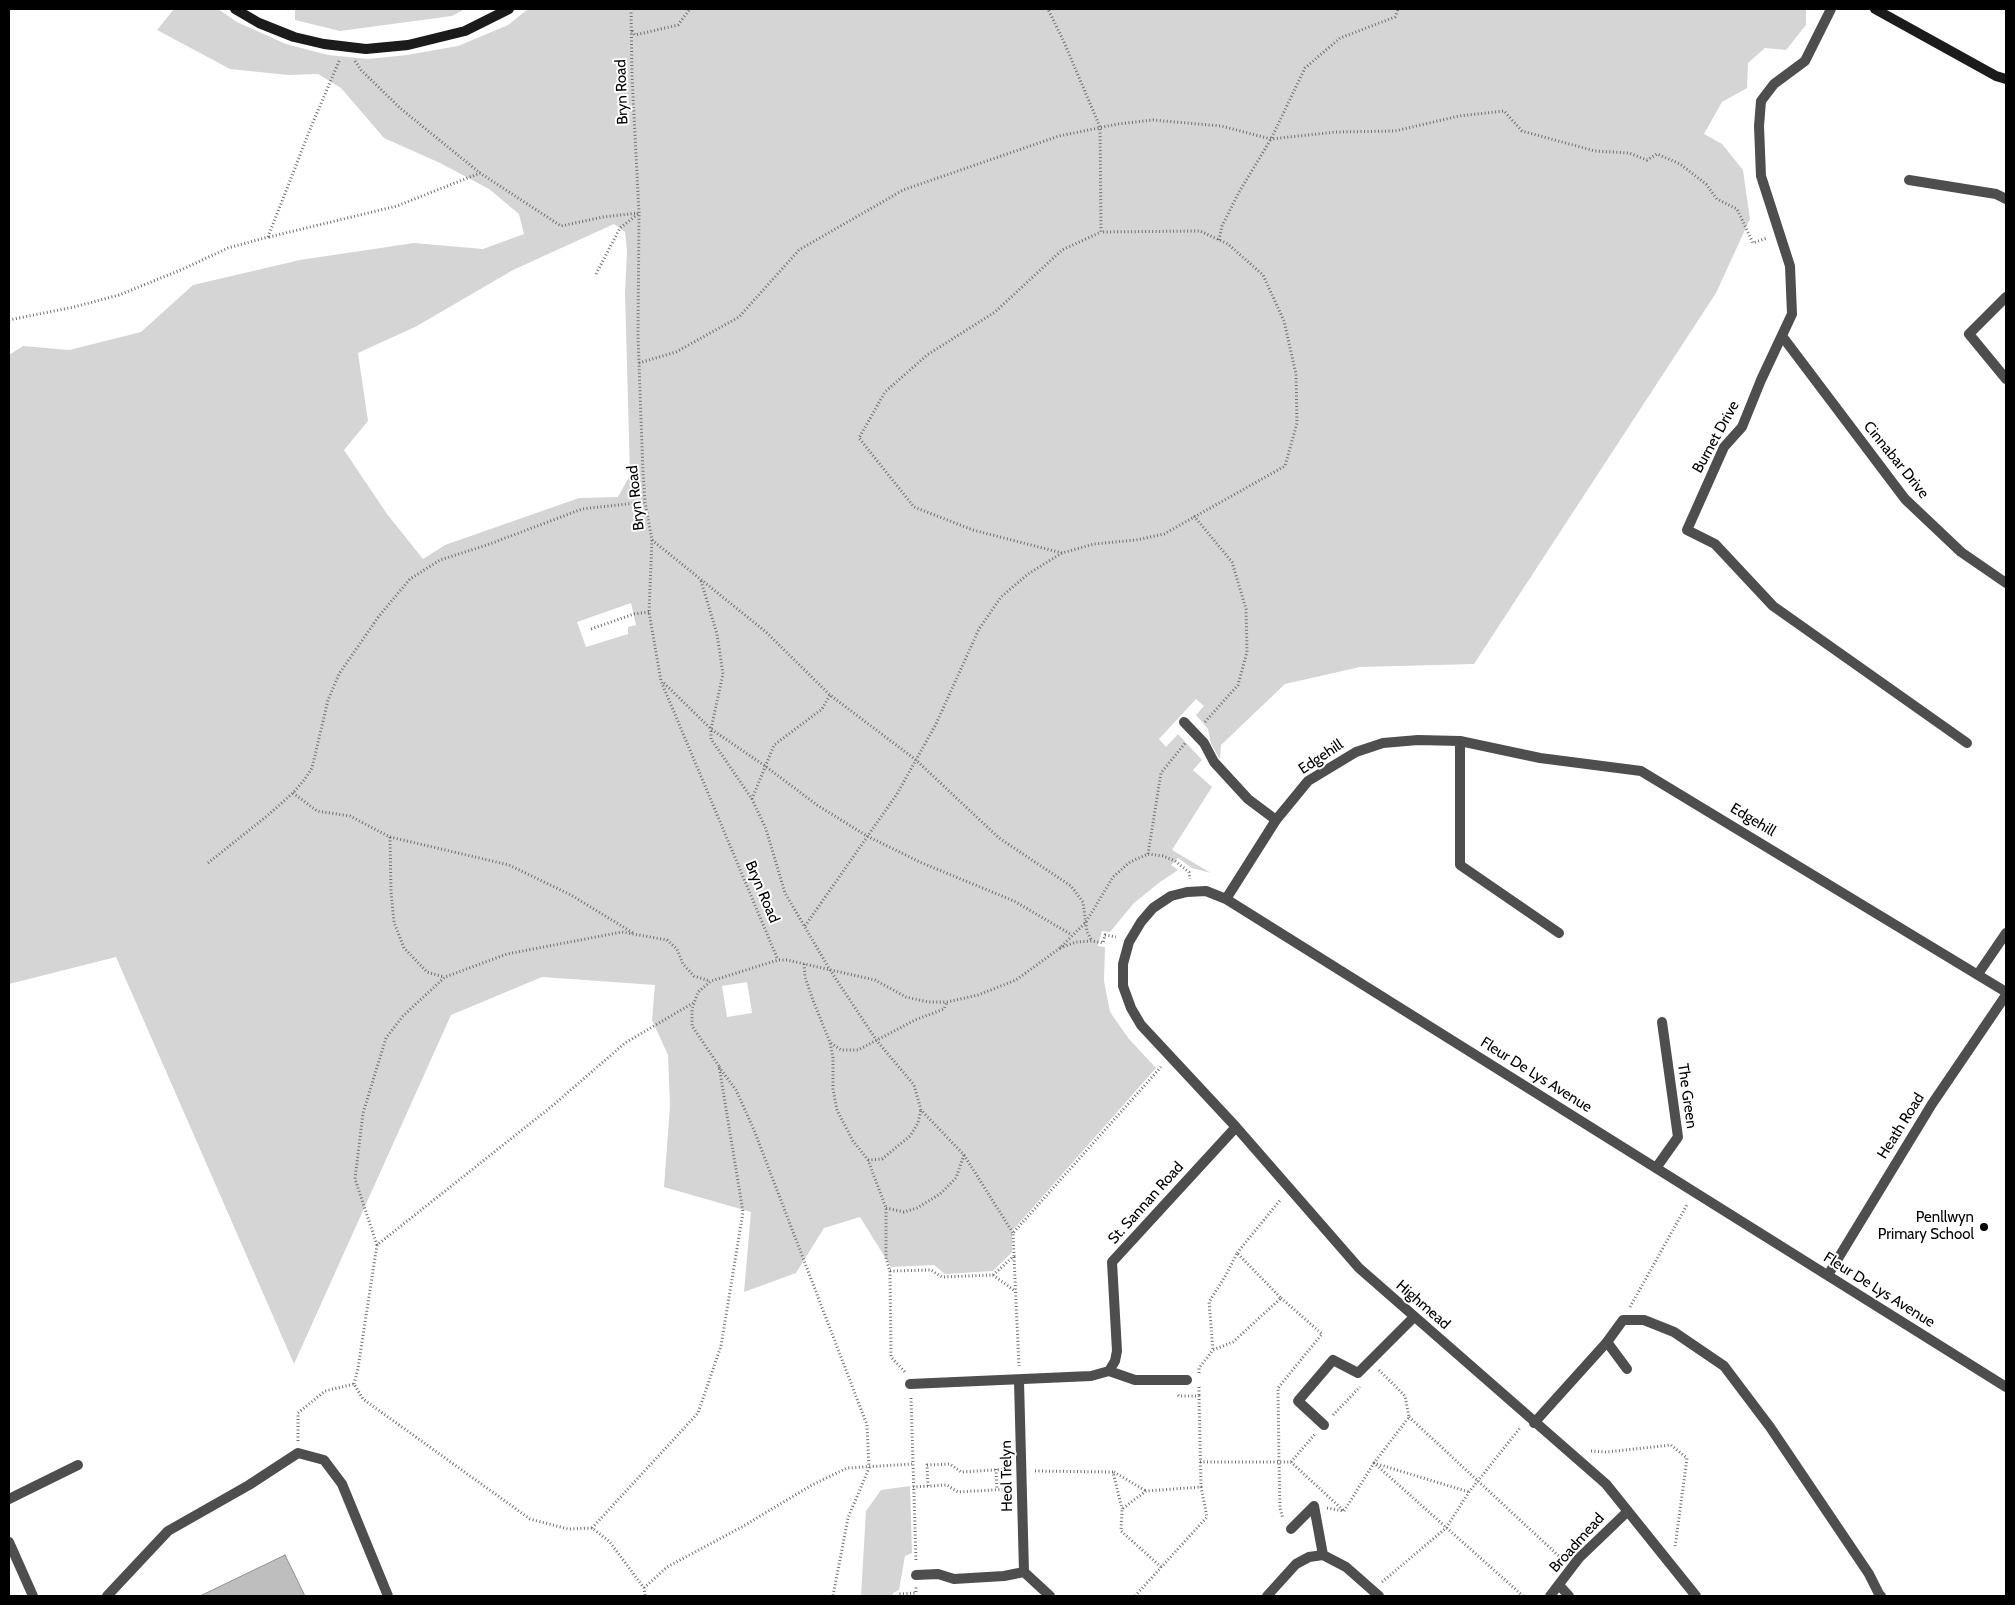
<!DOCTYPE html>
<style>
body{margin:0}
#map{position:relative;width:2015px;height:1605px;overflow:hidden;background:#fff;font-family:Cabin,sans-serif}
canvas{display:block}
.frame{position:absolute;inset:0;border:10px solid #000;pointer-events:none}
</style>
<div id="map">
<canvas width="2015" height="1605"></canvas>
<div class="frame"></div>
</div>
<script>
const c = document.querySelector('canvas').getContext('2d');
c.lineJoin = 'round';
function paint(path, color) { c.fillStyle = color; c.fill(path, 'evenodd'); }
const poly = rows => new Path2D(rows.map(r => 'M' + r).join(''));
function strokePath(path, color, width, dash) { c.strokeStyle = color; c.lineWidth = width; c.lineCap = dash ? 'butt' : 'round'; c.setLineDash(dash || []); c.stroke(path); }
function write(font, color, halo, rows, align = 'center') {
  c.font = font + ' Cabin,sans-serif'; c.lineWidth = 4; c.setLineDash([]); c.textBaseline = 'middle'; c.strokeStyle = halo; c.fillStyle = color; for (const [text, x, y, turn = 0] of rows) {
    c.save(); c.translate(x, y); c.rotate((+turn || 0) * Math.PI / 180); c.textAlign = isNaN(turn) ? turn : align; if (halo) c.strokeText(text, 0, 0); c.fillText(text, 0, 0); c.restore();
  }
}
paint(poly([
 [174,9,218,9,237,22,286,44,328,55,368,59,407,55,458,46,508,25,528,9,1806,9,1806,25,1786,50,1765,48,1748,63,1747,88,1722,102,1704,134,1722,144,1743,170,1750,219,1716,293,1474,664,1360,667,1285,684,1221,745,1220,759,1211,744,1208,729,1196,715,1204,706,1196,699,1159,739,1166,747,1178,734,1202,760,1193,770,1212,787,1172,850,1211,873,1192,868,1178,858,1171,865,1178,870,1160,882,1134,903,1110,932,1102,931,1098,946,1105,947,1104,981,1110,1012,1129,1039,1156,1068,1012,1231,1012,1252,993,1271,945,1274,934,1265,891,1267,860,1217,824,1228,796,1273,744,1292,751,1212,664,1187,670,1106,668,1055,652,1020,655,985,542,977,451,1015,294,1364,116,957,9,984,9,355,23,346,69,350,141,332,193,285,300,260,414,243,483,249,524,234,519,214,489,189,440,163,384,138,341,88,318,74,288,75,230,69,157,30],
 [614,224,625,232,627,251,625,293,630,475,618,497,579,498,445,545,423,559,387,514,344,450,368,421,358,353,417,326,513,270],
 [631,603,636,625,628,627,628,634,586,647,577,622],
 [747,982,752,1013,727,1017,722,986],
 [295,9,465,9,452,16,340,31,295,20],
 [910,1486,912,1553,905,1556,899,1590,893,1593,893,1596,861,1596,866,1511,881,1490]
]), '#d5d5d5');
const building = poly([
 [285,1555,305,1596,200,1596,285,1555]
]);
paint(building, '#bebebe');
strokePath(building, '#929292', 1);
strokePath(poly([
 [631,9,632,76,639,213,638,336,643,473,645,502,652,540,649,612,661,681,778,960],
 [632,31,635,35,678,25,690,9],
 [355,61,361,70,400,108,480,173],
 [269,237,397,206,480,173,561,226,603,217,638,213],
 [1219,240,1222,226,1239,192,1271,139,1305,68,1340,38,1395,17,1398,9],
 [596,274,620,228,638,214],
 [9,320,74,307,119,295,183,269,228,248,268,237,311,127,340,59],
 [639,363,676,352,739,317,799,250,903,190,1059,136,1118,124,1153,120,1221,126,1271,139,1336,132,1395,131,1459,116,1504,111,1522,131,1595,151,1629,153,1647,160,1657,154,1680,164,1706,184,1717,199,1737,209,1753,243,1767,238],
 [1194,516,1232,562,1246,609,1247,652,1238,685,1204,723],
 [652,540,766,632,830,695,916,760,999,838,1071,886,1083,902,1087,932,1092,941],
 [1062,553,973,530,914,507,859,438,885,392,927,355,995,312,1062,250,1101,232],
 [701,581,717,634,723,674,711,729,711,739,752,799,766,829,785,893,830,970,877,1041,914,1085,921,1110,964,1155,1013,1233],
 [591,629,634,614,649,612],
 [664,683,711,729,765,766,817,805,867,836,922,863,1014,901,1072,935],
 [293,793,317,811,350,816,390,837,509,865,571,895,633,933],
 [752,799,774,745,822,709,830,695],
 [390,837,391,892,394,922,404,948,427,972,444,977],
 [1148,854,1161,773,1186,742],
 [208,863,267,816,293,793,305,779,312,768,328,700,339,674,379,616,410,579,440,560,487,545,582,509,645,502],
 [805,926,897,794,936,724,979,629,1001,597,1028,574,1062,553,1094,544,1136,540,1164,534,1285,466,1297,423,1296,374,1284,321,1263,275,1228,244,1200,231,1101,232,1100,127,1064,42,1048,9],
 [1060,948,1076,942,1092,941,1103,943,1105,935,1116,937],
 [804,964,805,977,814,1003,830,1042,833,1058,833,1089,837,1110,853,1141,868,1160,886,1208,886,1259,890,1271,891,1357,905,1372],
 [831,1043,841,1050,858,1050,915,1020,944,1009,947,1002],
 [719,1067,736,1090,754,1130,867,1425,869,1468,848,1518,833,1596],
 [868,1160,882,1159,910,1136,918,1123,921,1110],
 [886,1208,904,1212,917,1208,940,1194,956,1178,964,1155],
 [377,1245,355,1179,363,1113,386,1038,403,1016,445,977,507,954,622,932,667,940,677,949,683,964,694,976,710,981],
 [1237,1253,1281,1199],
 [1014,1257,1019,1366],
 [890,1271,931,1270,942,1277,993,1275,1014,1256,1013,1233,1161,1067],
 [993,1275,1015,1291],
 [1281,1298,1322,1334,1278,1388,1279,1462,1291,1462,1344,1511],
 [1630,1307,1688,1203],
 [1379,1370,1405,1396,1409,1417,1374,1463,1469,1492],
 [1199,1373,1199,1368,1213,1350,1233,1342,1281,1298,1237,1253,1226,1275,1209,1302,1213,1350],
 [354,1384,358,1368,377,1245,551,1107,625,1043,693,1003],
 [1199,1387,1199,1396],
 [1178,1395,1179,1396,1199,1396,1201,1487],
 [911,1398,916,1561],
 [1333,1415,1360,1387],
 [1409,1417,1562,1559],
 [298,1441,298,1413,325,1391,354,1384,363,1399,530,1519,568,1529,592,1528,609,1541,644,1588,645,1596],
 [1591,1451,1607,1452,1671,1445,1687,1458,1675,1547],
 [1200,1462,1279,1462,1280,1508,1283,1519],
 [1291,1462,1315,1434],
 [996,1469,997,1489],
 [1035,1471,1113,1472,1122,1509],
 [1114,1472,1146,1491],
 [928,1486,927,1465,950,1464,961,1472,1009,1469],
 [913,1487,947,1485,958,1492,1010,1489],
 [1327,1508,1343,1511],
 [1344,1511,1374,1463,1523,1596],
 [592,1528,698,1413,721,1346,743,1212,719,1066,692,1026,692,1009,698,992,711,981,778,960,787,960,875,980,906,997,928,1002,947,1002,978,995,1016,980,1060,948,1086,922,1113,877,1130,862,1148,854,1163,856,1175,861,1189,872,1190,879],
 [1382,1582,1446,1528,1469,1492,1520,1428],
 [644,1588,667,1567,740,1528,812,1485,847,1468,912,1464],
 [898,1596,898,1594,916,1593,916,1587],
 [1135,1596,1207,1517,1201,1487,1146,1491,1122,1509,1121,1531,1161,1567]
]), '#707070', 3, [1, 2.5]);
strokePath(poly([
 [1184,722,1204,743,1214,762,1248,799,1276,820],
 [1607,1342,1623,1320,1644,1320,1674,1332,1724,1366,1770,1427,1869,1574,1880,1596],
 [9,1499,78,1465],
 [1559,1585,1569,1596],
 [107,1596,168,1531,249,1485,298,1453,324,1460,342,1484,388,1596]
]), '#4e4e4e', 10);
strokePath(poly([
 [1831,9,1805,61,1774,84,1761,101,1759,126,1761,176,1790,266,1792,314,1761,380,1742,427,1724,447,1687,530,1715,544,1773,606,1967,743],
 [1909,180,1996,194,2006,199],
 [2006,297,1969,334,2006,379],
 [1782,336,1905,499,1961,552,2006,583],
 [1460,741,1460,865,1559,933],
 [1226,899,1276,820,1308,781,1356,752,1383,743,1418,740,1460,741,1540,758,1641,771,2006,992],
 [1978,974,2006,933],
 [1656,1168,1678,1137,1662,1022],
 [1828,1275,1932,1104,2006,995],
 [1109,1371,1135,1380,1187,1380],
 [1019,1381,1024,1572,1050,1596],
 [910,1384,1091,1376,1109,1371,1115,1361,1117,1351,1112,1262,1236,1127],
 [1534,1423,1607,1342,1627,1369],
 [1324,1425,1298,1401,1333,1360,1358,1373,1414,1317],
 [1291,1529,1314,1506,1323,1555],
 [9,1542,33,1596],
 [916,1575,938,1574,954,1579,1004,1576,1024,1572],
 [1267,1596,1296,1564,1309,1557,1323,1555,1346,1567,1379,1596],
 [1550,1596,1579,1558,1628,1511],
 [1696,1596,1606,1484,1359,1268,1236,1127,1141,1025,1131,1008,1123,986,1123,964,1129,942,1141,922,1153,908,1171,896,1187,892,1206,891,1226,899,2006,1387],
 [1880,1596,1881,1596]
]), '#4e4e4e', 10);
strokePath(poly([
 [235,9,259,23,294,37,324,44,366,49,408,45,465,31,509,9],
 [1875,9,1996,76,2006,79]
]), '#1b1b1b', 10);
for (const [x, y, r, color] of [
 [1984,1227,5,"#000"]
]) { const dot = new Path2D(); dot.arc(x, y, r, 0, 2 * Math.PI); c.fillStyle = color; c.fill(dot); strokePath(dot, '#fff', 2); }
write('15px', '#000', '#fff', [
 ["Bryn Road",622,92,-92],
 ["Burnet Drive",1716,437,-61],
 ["Cinnabar Drive",1896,460,51],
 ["Bryn Road",636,498,-96],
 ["Edgehill",1321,757,-34],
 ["Edgehill",1753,820,31],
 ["Bryn Road",762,892,67],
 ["Fleur De Lys Avenue",1536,1075,32],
 ["The Green",1687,1096,82],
 ["Heath Road",1901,1126,-58],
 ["St. Sannan Road",1146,1203,-48],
 ["Fleur De Lys Avenue",1879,1290,32],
 ["Highmead",1423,1305,41],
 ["Heol Trelyn",1007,1476,-91],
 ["Broadmead",1577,1543,-48]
]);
write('15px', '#000', '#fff', [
 ["Penllwyn",1974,1218],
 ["Primary School",1974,1235]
], 'right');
</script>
